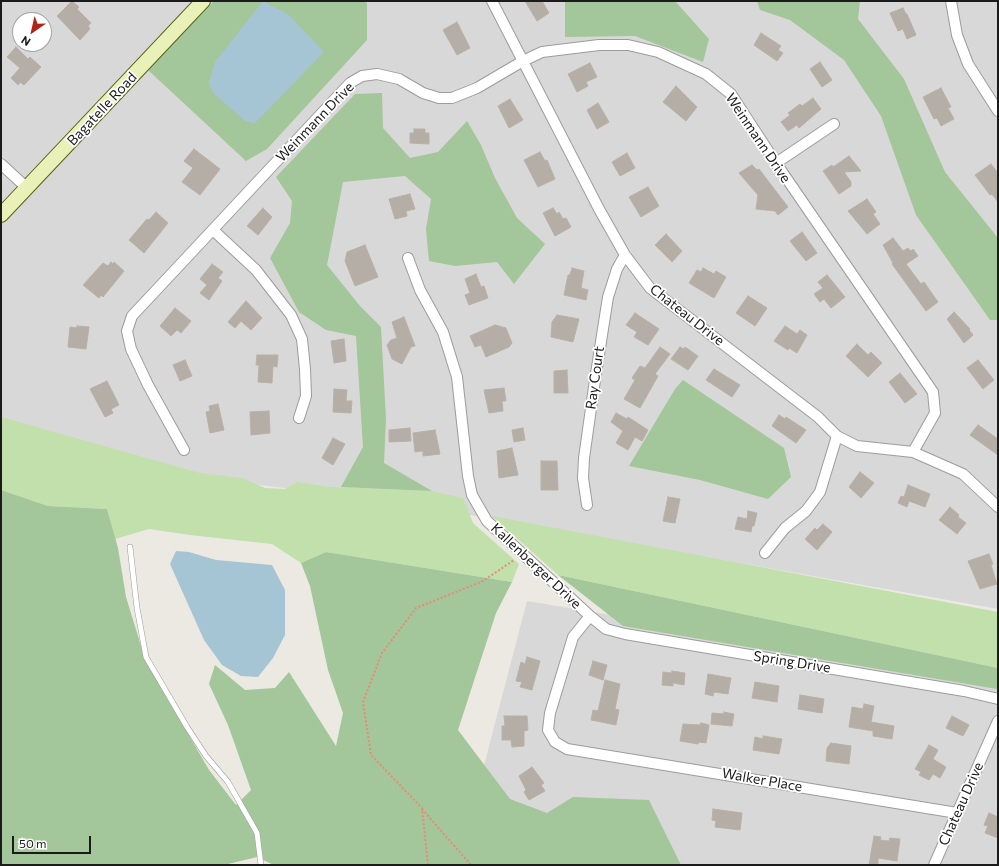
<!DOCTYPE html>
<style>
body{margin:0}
#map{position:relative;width:999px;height:866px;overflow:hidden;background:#ebe9e1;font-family:Commissioner,sans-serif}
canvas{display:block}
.frame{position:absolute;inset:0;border:2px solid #1b1b1b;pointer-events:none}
.north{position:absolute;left:12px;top:12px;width:40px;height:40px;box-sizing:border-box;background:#fff;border:1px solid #a4a4a4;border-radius:50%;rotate:214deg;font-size:11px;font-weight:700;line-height:16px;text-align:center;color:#1b1b1b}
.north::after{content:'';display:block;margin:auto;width:14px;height:18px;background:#af2516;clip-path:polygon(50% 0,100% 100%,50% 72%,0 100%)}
.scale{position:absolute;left:12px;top:836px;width:79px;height:18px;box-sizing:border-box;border:2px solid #1b1b1b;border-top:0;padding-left:5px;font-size:12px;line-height:14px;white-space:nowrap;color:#1b1b1b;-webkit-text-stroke:3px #fff;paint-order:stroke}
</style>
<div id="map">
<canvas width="999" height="866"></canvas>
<div class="frame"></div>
<div class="north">N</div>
<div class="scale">50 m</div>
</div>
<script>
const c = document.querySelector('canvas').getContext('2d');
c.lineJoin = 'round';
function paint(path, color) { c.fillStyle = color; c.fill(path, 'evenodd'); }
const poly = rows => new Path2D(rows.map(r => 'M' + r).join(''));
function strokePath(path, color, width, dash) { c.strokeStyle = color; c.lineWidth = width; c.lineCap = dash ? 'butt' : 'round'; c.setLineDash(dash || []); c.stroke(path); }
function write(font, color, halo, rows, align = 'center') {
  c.font = font + ' Commissioner,sans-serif'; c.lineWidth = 3.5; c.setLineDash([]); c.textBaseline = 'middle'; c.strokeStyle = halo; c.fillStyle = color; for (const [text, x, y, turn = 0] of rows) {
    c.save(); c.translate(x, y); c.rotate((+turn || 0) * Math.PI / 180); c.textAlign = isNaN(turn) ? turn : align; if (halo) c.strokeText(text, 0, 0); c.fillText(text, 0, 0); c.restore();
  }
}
paint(poly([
 [1,1,998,1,998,609,375,498,204,479,1,421],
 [20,20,44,20,44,44,20,44],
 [527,601,998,679,998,865,631,865,470,819]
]), '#d9d8d8');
paint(poly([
 [1,417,200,473,242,478,265,488,285,489,297,482,329,487,432,491,463,498,473,523,519,564,512,582,326,552,301,563,272,544,190,535,149,529,115,539,107,509,48,506,1,490],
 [492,516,998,612,998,668,558,575]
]), '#c1e0ac');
paint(poly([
 [214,1,364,1,367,3,367,40,267,149,246,161,148,70],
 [562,1,675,1,709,39,703,62,635,36,565,37,565,2],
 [757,1,860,1,858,19,904,79,945,172,998,238,998,320,990,320,916,215,881,116,844,60,790,20,760,10],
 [382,93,383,128,410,158,438,152,467,121,481,145,495,178,517,218,545,244,514,284,497,262,455,266,429,261,426,229,431,199,405,176,343,182,327,265,360,306,381,327,386,419,384,463,432,491,341,487,363,447,356,336,326,330,299,312,270,258,290,223,292,201,276,177,355,94],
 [683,380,784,448,791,477,768,499,700,480,629,466,675,389],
 [1,490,48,506,107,509,118,548,126,597,145,659,209,770,236,805,251,790,228,725,209,684,215,665,245,690,275,688,289,672,336,746,343,713,328,670,310,586,301,563,326,552,512,582,496,613,458,730,510,799,547,813,573,797,649,800,681,865,274,865,257,857,224,865,1,865],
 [558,575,998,668,998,687,997,689,623,626]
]), '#a3c69a');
paint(poly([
 [263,1,289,15,324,52,254,124,244,120,213,93,209,83,215,62],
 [176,551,189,552,216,560,272,565,285,590,285,635,273,658,258,677,241,676,222,665,204,640,170,564]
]), '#a6c5d4');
const building = poly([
 [72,1,79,7,77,9,91,23,88,26,90,29,80,40,57,16,72,1],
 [525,1,542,1,549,13,537,21,525,1],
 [903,8,906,14,907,14,916,35,907,39,903,29,898,31,890,13,903,8],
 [457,22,470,48,457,55,443,30,457,22],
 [761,33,781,46,778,50,783,53,777,61,754,45,761,33],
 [16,47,28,59,30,57,41,67,24,85,20,82,18,85,11,78,20,68,7,57,16,47],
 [820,62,832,80,822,87,810,69,820,62],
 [590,63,597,77,586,82,588,86,577,92,568,74,590,63],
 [676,86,697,107,686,121,663,102,676,86],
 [941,88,951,107,948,108,954,119,941,126,937,118,934,119,923,97,941,88],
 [813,98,821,109,799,128,797,125,788,131,781,122,790,115,788,113,800,104,802,106,813,98],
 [510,99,523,120,509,128,498,106,510,99],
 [598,103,609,122,597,129,587,110,598,103],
 [414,129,425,129,425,133,429,133,429,144,410,143,410,133,414,133,414,129],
 [194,149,220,169,200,195,182,182,193,168,184,161,194,149],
 [540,152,545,161,547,160,555,179,538,187,524,160,540,152],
 [627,153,635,168,620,176,612,162,627,153],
 [849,156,861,171,844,172,851,182,851,186,839,194,823,171,832,165,833,167,849,156],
 [991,164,998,173,998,202,992,194,990,195,975,175,991,164],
 [752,165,757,170,759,169,788,207,778,215,775,211,756,209,758,195,739,173,752,165],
 [648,187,659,206,641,217,629,197,648,187],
 [410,194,415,209,406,211,407,216,395,219,389,199,410,194],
 [867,199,876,212,873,214,880,224,867,234,848,211,867,199],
 [263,208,272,217,258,235,247,226,263,208],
 [553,208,557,214,559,212,563,219,566,218,571,227,555,236,543,213,553,208],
 [156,212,168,223,144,253,129,240,147,219,149,220,156,212],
 [802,232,817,253,806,261,790,241,802,232],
 [666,234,682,251,672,262,655,245,666,234],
 [893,238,903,251,908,248,911,251,913,249,918,256,906,264,921,284,924,282,938,302,926,311,892,264,893,263,883,245,893,238],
 [365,245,378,277,355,286,345,261,347,252,365,245],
 [111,262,113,264,114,262,124,271,103,297,101,295,99,298,83,285,103,263,108,266,111,262],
 [212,264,223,272,218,278,222,281,209,300,200,293,207,285,200,279,212,264],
 [572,268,584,271,581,288,588,290,586,300,564,295,568,275,570,275,572,268],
 [703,268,714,274,716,271,726,277,714,298,689,283,697,270,701,272,703,268],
 [476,274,481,287,484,286,488,298,469,305,465,295,470,293,465,279,476,274],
 [827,275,845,297,831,308,824,299,820,302,814,294,823,288,818,282,827,275],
 [748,296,767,308,755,326,736,313,748,296],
 [246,301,262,318,251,330,241,321,235,328,228,322,246,301],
 [175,308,191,321,181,333,177,330,171,336,160,326,175,308],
 [954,312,970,329,969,330,973,335,964,343,947,319,954,312],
 [635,313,659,329,648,345,634,337,637,332,626,325,635,313],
 [557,315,579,319,573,342,551,337,552,322,557,315],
 [404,317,415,346,411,347,402,364,392,359,387,345,391,340,397,338,392,322,404,317],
 [495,325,506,328,512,343,509,347,486,357,481,345,475,347,470,336,495,325],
 [77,326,89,327,86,349,68,347,70,327,77,328,77,326],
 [785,326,797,334,800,330,807,335,797,353,789,348,788,350,774,341,785,326],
 [344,339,346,361,334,363,331,341,344,339],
 [857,344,868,355,871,352,882,363,868,377,846,356,857,344],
 [660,347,670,354,655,374,658,376,640,408,624,399,635,380,632,378,640,366,645,368,660,347],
 [680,347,684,349,685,347,698,356,688,370,671,359,680,347],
 [257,355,278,355,277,367,273,366,272,383,258,382,259,365,256,365,257,355],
 [185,360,192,376,180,381,173,365,185,360],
 [978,360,994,380,983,389,967,368,978,360],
 [714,369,740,385,732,397,706,380,714,369],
 [567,370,568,393,554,393,554,371,567,370],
 [900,373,917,394,905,403,889,382,900,373],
 [107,381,119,405,111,409,113,413,105,417,90,389,107,381],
 [504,388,506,401,502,401,503,411,489,413,484,390,504,388],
 [334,389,347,390,346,401,352,401,351,413,333,412,334,389],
 [218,404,224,430,210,433,206,412,210,411,209,406,218,404],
 [269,411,270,433,251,435,250,412,269,411],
 [616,413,627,419,628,417,648,430,642,441,635,437,628,450,616,443,623,431,611,422,616,413],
 [779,415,785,419,786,417,806,430,796,443,772,426,779,415],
 [978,425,998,439,998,455,970,435,978,425],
 [410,428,411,441,389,442,389,430,410,428],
 [523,428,525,440,514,442,512,430,523,428],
 [435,430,440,454,423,456,423,451,415,452,413,433,435,430],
 [333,438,345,444,333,465,322,458,333,438],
 [512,448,518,475,499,478,497,451,512,448],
 [541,461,557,461,558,490,541,490,541,461],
 [860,472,874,483,861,498,849,487,860,472],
 [908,485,930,494,925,507,909,501,907,507,898,503,901,496,904,497,908,485],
 [668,497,680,499,675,523,663,521,668,497],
 [950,507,959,515,958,517,966,523,957,534,939,520,950,507],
 [748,511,757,513,754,526,752,526,751,532,735,529,738,517,747,519,748,511],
 [823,524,832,532,817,550,805,539,815,528,817,530,823,524],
 [989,554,993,564,991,565,997,584,980,589,968,561,989,554],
 [527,657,540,661,532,690,520,687,522,682,516,681,521,662,525,664,527,657],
 [593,661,607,665,603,680,589,675,593,661],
 [672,671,685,673,684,685,673,683,673,686,662,685,663,672,672,673,672,671],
 [708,674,731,678,728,694,714,692,713,696,705,694,708,674],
 [605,680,620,684,615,709,619,710,616,725,591,720,593,710,598,711,605,680],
 [755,682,779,686,777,702,752,698,755,682],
 [800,695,824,699,822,713,798,709,800,695],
 [864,704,874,706,871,722,894,726,892,739,873,736,873,731,849,727,852,707,863,709,864,704],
 [724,712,734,714,732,726,711,724,712,713,724,714,724,712],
 [504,716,527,716,528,730,524,731,524,746,512,747,511,740,502,740,502,726,505,726,504,716],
 [952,716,969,725,963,736,946,728,952,716],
 [701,723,709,725,706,743,699,742,698,744,680,741,683,724,700,725,701,723],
 [763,736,782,739,779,754,753,750,755,737,763,739,763,736],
 [831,743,851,746,849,764,826,761,827,748,831,743],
 [929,745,938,750,933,759,946,767,940,778,933,774,929,780,919,775,921,772,915,769,929,745],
 [532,767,544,783,541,785,545,791,529,800,524,792,526,790,519,776,532,767],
 [713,809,742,813,740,830,715,827,716,821,712,820,713,809],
 [989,813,998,817,998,838,985,833,988,826,984,825,989,813],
 [874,836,881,837,880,840,889,841,890,838,900,839,897,861,878,858,878,865,869,865,874,836]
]);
paint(building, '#b4aea7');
strokePath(building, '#bbb1a5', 1);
const lane = poly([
 [130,547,137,608,146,657,187,727,206,756,228,782,257,833,261,865]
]);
const street = poly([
 [492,1,599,209,625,255,650,288,818,417,837,436,857,446,913,452,963,474,998,507],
 [951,1,957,35,968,64,998,111],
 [776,163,834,124],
 [1,164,27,188],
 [213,230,256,270,291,315,302,339,305,369,306,396,299,418],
 [408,258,420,290,443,332,457,377,468,476,472,495,487,521,590,616,573,637,550,713,548,730,555,742,567,749,957,813],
 [184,450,148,385,131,349,127,331,132,316,350,83,362,76,377,74,399,79,423,93,439,98,452,98,477,88,523,61,542,52,599,45,628,45,658,52,706,74,731,94,776,163,933,392,935,413,913,452],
 [587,505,583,478,584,458,595,380,608,297,617,269,625,255],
 [765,553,785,528,806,511,820,492,837,436],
 [590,616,606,629,625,634,964,691,998,699],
 [934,865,998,721]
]);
const secondary = poly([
 [1,215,203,1]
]);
strokePath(lane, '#9c9c9c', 6);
strokePath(street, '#9c9c9c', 12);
strokePath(secondary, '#526310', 16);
strokePath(poly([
 [422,809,471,865],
 [428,865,422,808,371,755,363,702,382,653,416,608,483,581,514,560]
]), '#e98b75', 2, [2, 2]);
strokePath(lane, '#fff', 5);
strokePath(street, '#fff', 10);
strokePath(secondary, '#e9f1b9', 14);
write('14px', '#1b1b1b', '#fff', [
 ["Bagatelle Road",102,109,-47],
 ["Weinmann Drive",315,122,-46],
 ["Weinmann Drive",758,138,56],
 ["Chateau Drive",687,315,38],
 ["Ray Court",595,378,-82],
 ["Kallenberger Drive",536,566,43],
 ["Spring Drive",792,662,9],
 ["Walker Place",762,780,10],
 ["Chateau Drive",961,804,-66]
]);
</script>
